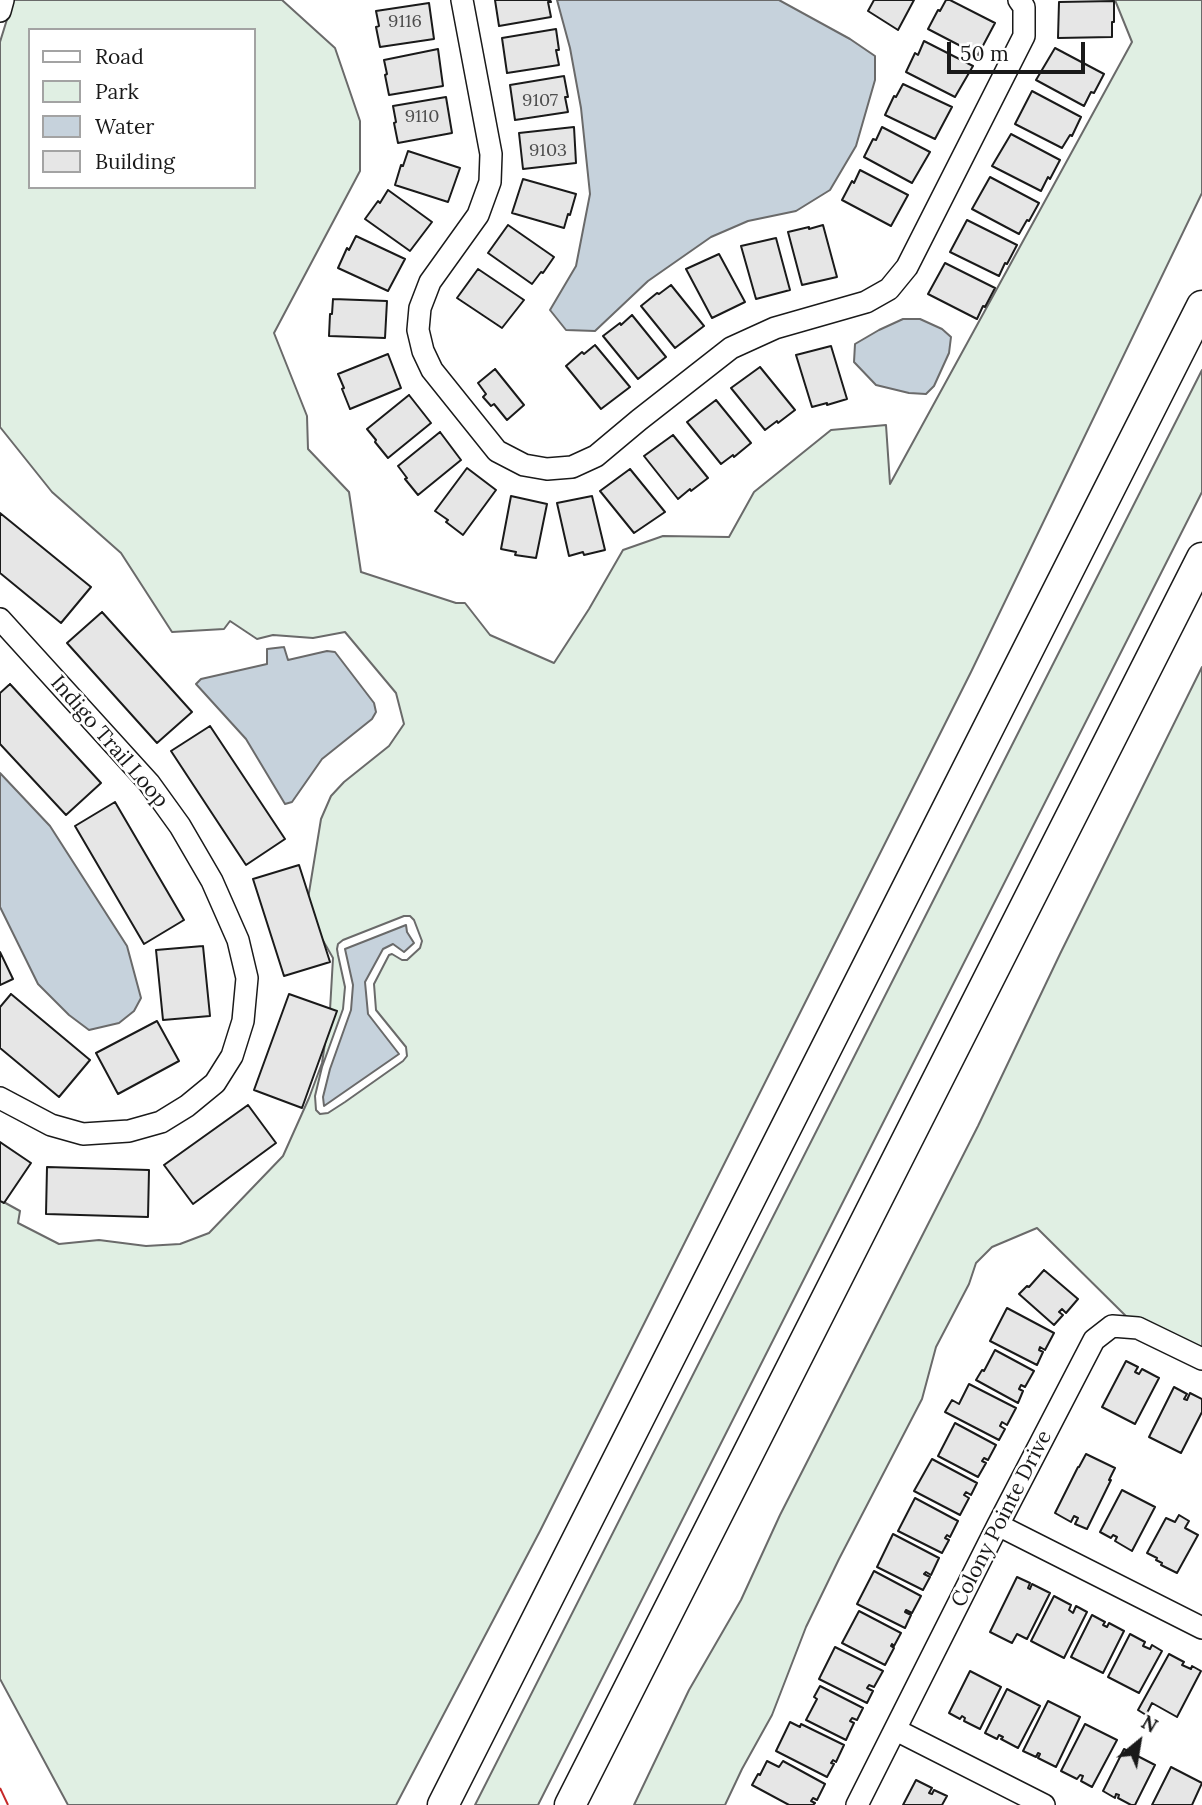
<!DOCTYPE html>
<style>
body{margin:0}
#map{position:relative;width:1202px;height:1805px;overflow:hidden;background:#fff;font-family:Lora,serif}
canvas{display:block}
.legend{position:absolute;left:28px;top:28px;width:228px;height:161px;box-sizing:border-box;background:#fff;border:2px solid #a3a3a3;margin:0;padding:9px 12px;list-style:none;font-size:21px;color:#1a1a1a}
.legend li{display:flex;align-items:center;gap:14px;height:35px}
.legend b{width:35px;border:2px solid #a3a3a3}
.north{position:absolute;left:1104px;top:1707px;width:70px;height:70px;-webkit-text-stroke:5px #fff;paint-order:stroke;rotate:30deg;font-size:19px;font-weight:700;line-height:28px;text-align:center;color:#1a1a1a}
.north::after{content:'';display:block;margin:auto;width:24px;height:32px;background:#1a1a1a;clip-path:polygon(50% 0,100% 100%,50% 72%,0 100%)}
.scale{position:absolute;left:947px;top:42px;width:138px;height:32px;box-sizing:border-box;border:4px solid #1a1a1a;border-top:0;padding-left:9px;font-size:21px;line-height:24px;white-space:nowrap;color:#1a1a1a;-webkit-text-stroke:5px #fff;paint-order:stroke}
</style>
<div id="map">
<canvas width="1202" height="1805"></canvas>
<ul class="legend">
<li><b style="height:9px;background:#fff"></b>Road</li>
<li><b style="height:19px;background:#e0efe3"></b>Park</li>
<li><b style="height:19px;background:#c6d2dc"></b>Water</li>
<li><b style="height:19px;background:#e6e6e6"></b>Building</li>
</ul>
<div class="north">N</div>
<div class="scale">50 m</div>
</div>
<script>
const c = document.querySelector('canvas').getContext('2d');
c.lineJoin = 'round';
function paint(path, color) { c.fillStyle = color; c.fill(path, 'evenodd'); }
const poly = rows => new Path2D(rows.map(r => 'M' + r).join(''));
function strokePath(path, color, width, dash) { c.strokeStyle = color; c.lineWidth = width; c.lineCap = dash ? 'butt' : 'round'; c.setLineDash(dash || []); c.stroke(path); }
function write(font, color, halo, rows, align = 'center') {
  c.font = font + ' Lora,serif'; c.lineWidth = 5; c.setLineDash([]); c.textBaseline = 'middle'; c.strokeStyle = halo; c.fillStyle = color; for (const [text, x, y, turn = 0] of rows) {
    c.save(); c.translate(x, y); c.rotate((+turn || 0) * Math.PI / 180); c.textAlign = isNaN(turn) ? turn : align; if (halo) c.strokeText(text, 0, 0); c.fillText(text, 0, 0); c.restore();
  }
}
const green = poly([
 [13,0,282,0,335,48,360,121,360,171,274,333,307,416,308,449,349,492,361,572,456,603,465,603,490,635,554,663,589,609,623,550,663,536,729,537,754,492,831,430,886,425,890,484,1132,42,1115,0,1202,0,1202,193,971,672,540,1531,396,1805,68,1805,0,1679,0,1200,20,1211,18,1223,59,1244,99,1240,146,1246,180,1244,209,1233,283,1156,309,1098,322,1063,330,1010,333,958,306,911,321,819,331,796,344,782,389,746,404,724,396,693,345,632,313,638,273,635,257,639,230,621,224,629,172,632,121,553,52,492,0,427,0,42,13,0],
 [30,30,254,30,254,187,30,187,30,30],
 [404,916,410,916,414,920,422,941,420,948,407,960,402,960,392,954,389,955,374,984,376,1010,406,1047,407,1056,403,1061,345,1102,328,1113,320,1114,316,1110,315,1096,322,1067,343,1009,345,987,338,955,337,949,338,944,343,940,404,916],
 [1202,370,1202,492,538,1805,475,1805,1202,370],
 [1202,667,1202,1359,1138,1328,1037,1228,992,1247,976,1263,969,1284,936,1347,922,1399,839,1559,806,1627,772,1715,742,1769,725,1805,634,1805,689,1690,741,1600,780,1515,978,1126,1060,954,1202,667]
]);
paint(green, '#e0efe3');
strokePath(green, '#6a6a6a', 2);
const water = poly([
 [557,0,779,0,850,39,875,56,875,80,856,146,830,190,796,211,748,221,711,237,648,281,595,331,566,330,550,310,576,266,590,194,581,108,570,48,557,0],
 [903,319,920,319,942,329,951,337,949,353,934,386,926,394,909,393,876,385,854,362,855,344,879,330,903,319],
 [284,647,288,660,327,651,335,652,374,703,376,712,372,719,322,759,292,802,285,804,246,739,196,684,201,679,267,664,267,649,284,647],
 [0,773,50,826,127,946,141,998,134,1011,119,1023,89,1030,69,1015,38,984,0,907,0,773],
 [406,925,407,932,414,943,404,952,393,944,383,949,365,982,368,1014,399,1054,324,1106,323,1097,330,1069,351,1010,353,985,345,949,406,925]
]);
paint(water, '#c6d2dc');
strokePath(water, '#6a6a6a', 2);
const building = poly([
 [495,0,550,0,551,2,548,2,551,17,499,26,495,0],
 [874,0,914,0,898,30,868,11,874,0],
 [946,0,950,0,995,23,978,55,928,29,938,10,940,11,946,0],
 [1114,1,1114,22,1112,22,1112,37,1058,38,1059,2,1114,1],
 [429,3,434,39,380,47,376,27,379,26,376,11,429,3],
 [556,29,559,50,556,50,559,65,507,73,502,38,556,29],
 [924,41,973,66,955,97,906,72,915,53,918,55,924,41],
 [1055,48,1104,74,1094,93,1091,92,1084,106,1036,80,1055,48],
 [438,49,443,86,389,95,385,75,387,74,384,60,438,49],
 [564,76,568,97,565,97,568,112,515,120,510,85,564,76],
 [903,84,952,107,935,139,885,115,894,96,896,97,903,84],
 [1032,91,1081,117,1072,136,1070,135,1062,148,1015,124,1032,91],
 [446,97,452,133,398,143,394,123,396,122,393,106,446,97],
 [574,127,576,163,523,169,519,133,574,127],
 [882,127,930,152,912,183,864,157,873,139,876,140,882,127],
 [1011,134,1060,160,1050,179,1048,177,1041,191,992,166,1011,134],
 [408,151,460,168,448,202,395,185,401,165,403,166,408,151],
 [860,170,908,195,891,226,842,200,852,181,854,183,860,170],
 [990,177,1039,203,1029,221,1027,220,1019,234,972,209,990,177],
 [523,179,576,194,570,215,568,214,564,228,512,213,523,179],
 [388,190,432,222,410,251,365,219,378,201,380,203,388,190],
 [967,220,1017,245,1007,264,1005,263,999,276,950,252,967,220],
 [508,225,554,257,543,273,541,272,532,284,488,253,508,225],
 [823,225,837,277,802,285,788,232,809,227,809,229,823,225],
 [356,236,405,259,388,291,338,268,347,248,349,250,356,236],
 [776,238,790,290,756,299,741,246,776,238],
 [719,254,745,302,712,318,686,269,719,254],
 [945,263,995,288,985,307,983,306,977,319,928,294,945,263],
 [478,269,524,300,502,328,457,298,478,269],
 [671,285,704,326,675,348,641,306,657,293,659,294,671,285],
 [333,299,387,301,385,338,329,336,330,314,332,314,333,299],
 [632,315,666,357,638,379,603,336,620,323,621,325,632,315],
 [595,345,630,387,601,409,566,366,582,352,584,354,595,345],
 [831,346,847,399,827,405,827,403,812,407,796,355,831,346],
 [388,354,401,388,350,409,342,389,344,388,338,374,388,354],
 [760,367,795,410,778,423,777,421,765,430,731,388,760,367],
 [495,369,524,405,507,420,494,404,491,406,483,397,486,394,478,383,495,369],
 [409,395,431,423,388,458,375,442,376,440,367,429,409,395],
 [716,400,751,443,734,457,733,455,721,464,687,422,716,400],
 [440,432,461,460,418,495,405,479,407,478,398,466,440,432],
 [673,435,708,478,691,491,690,489,678,499,644,456,673,435],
 [467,468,496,490,463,535,446,522,448,520,435,511,467,468],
 [630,469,665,512,634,533,600,491,630,469],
 [511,496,547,504,536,558,515,555,516,552,501,549,511,496],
 [592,496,605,550,584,555,583,552,569,556,557,503,592,496],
 [0,513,91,587,61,623,0,573,0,513],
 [102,612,192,712,157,743,67,643,102,612],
 [10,684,101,783,66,815,0,744,0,693,10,684],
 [210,726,285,839,246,865,171,751,210,726],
 [115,802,184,920,144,944,75,826,115,802],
 [299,865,330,962,284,976,253,879,299,865],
 [203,946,210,1016,163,1020,156,950,203,946],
 [0,952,13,979,0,985,0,952],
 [11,994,90,1060,59,1097,0,1048,0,1007,11,994],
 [289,994,337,1011,302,1108,254,1090,289,994],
 [157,1021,179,1061,118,1094,96,1053,157,1021],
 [248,1105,276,1143,193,1204,164,1165,248,1105],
 [0,1142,31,1163,4,1203,0,1201,0,1142],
 [47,1167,149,1170,148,1217,46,1214,47,1167],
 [1044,1270,1078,1299,1066,1313,1062,1309,1059,1312,1063,1315,1054,1325,1019,1294,1027,1286,1029,1287,1044,1270],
 [1007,1308,1054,1333,1045,1350,1040,1347,1039,1350,1043,1352,1037,1365,990,1341,1007,1308],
 [995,1350,1034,1371,1025,1387,1021,1385,1019,1389,1023,1391,1018,1403,976,1380,982,1370,984,1371,995,1350],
 [1126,1361,1138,1367,1135,1372,1139,1374,1142,1369,1159,1378,1135,1424,1102,1407,1126,1361],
 [969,1384,1016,1408,1007,1425,1002,1422,1000,1426,1005,1429,999,1440,945,1412,952,1400,959,1404,969,1384],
 [1174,1387,1187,1394,1184,1399,1187,1400,1190,1393,1202,1399,1202,1412,1181,1453,1149,1437,1174,1387],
 [955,1423,996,1445,988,1460,984,1458,982,1461,986,1463,978,1477,938,1456,955,1423],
 [1086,1454,1115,1468,1109,1480,1111,1480,1087,1529,1075,1524,1078,1518,1074,1516,1071,1522,1055,1513,1078,1467,1079,1467,1086,1454],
 [932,1459,977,1483,971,1495,966,1492,964,1495,969,1498,960,1515,914,1491,932,1459],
 [1122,1490,1155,1507,1132,1551,1115,1541,1117,1537,1113,1535,1111,1538,1100,1532,1122,1490],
 [915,1498,958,1521,950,1537,947,1535,945,1538,949,1540,942,1553,898,1531,915,1498],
 [1179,1515,1189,1521,1185,1528,1198,1535,1177,1573,1161,1565,1162,1563,1156,1560,1157,1558,1147,1553,1166,1518,1175,1522,1179,1515],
 [893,1534,939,1558,931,1575,926,1572,924,1574,930,1577,923,1590,877,1567,893,1534],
 [874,1571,921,1596,912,1613,906,1610,905,1612,911,1615,905,1628,857,1604,874,1571],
 [1017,1577,1030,1583,1028,1588,1030,1589,1032,1584,1050,1593,1027,1639,1017,1634,1012,1643,990,1632,1017,1577],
 [1054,1596,1071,1605,1069,1610,1073,1613,1076,1606,1087,1612,1064,1658,1031,1641,1054,1596],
 [859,1611,901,1633,894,1646,892,1644,891,1646,894,1648,885,1665,842,1643,859,1611],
 [1092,1615,1105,1622,1103,1625,1107,1627,1109,1623,1124,1631,1103,1673,1071,1657,1092,1615],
 [1130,1634,1145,1642,1143,1646,1150,1649,1152,1645,1162,1651,1139,1693,1108,1677,1130,1634],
 [835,1647,883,1671,874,1687,869,1685,867,1688,873,1691,867,1703,819,1679,835,1647],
 [1169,1654,1184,1662,1182,1665,1191,1669,1192,1666,1201,1671,1177,1717,1152,1703,1146,1715,1138,1710,1169,1654],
 [970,1671,1001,1687,980,1729,964,1721,965,1718,962,1716,960,1719,949,1713,970,1671],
 [820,1686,863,1708,857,1720,852,1718,850,1721,854,1723,846,1740,806,1720,817,1699,814,1697,820,1686],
 [1007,1689,1040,1706,1018,1748,1001,1739,1003,1737,999,1735,997,1739,985,1733,1007,1689],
 [1048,1701,1080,1717,1056,1767,1038,1758,1040,1754,1038,1753,1036,1757,1023,1751,1048,1701],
 [790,1722,800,1727,801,1724,844,1745,836,1762,833,1760,831,1763,834,1764,827,1777,776,1751,790,1722],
 [1085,1724,1117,1740,1092,1787,1081,1781,1083,1776,1080,1775,1077,1779,1061,1771,1085,1724],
 [1124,1749,1155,1765,1135,1805,1131,1805,1118,1798,1119,1795,1116,1794,1115,1798,1103,1791,1124,1749],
 [767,1761,779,1767,783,1761,825,1784,817,1800,813,1798,811,1801,815,1803,813,1805,789,1805,752,1785,758,1774,760,1775,767,1761],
 [1171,1767,1202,1783,1192,1805,1152,1805,1171,1767],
 [916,1780,932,1788,929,1793,932,1794,934,1790,947,1796,942,1805,903,1805,916,1780]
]);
paint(building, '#e6e6e6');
strokePath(building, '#1a1a1a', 2);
const minor = poly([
 [462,0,491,154,490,182,478,215,430,282,420,308,418,330,423,351,432,370,497,451,524,465,547,469,572,467,596,456,639,420,731,348,775,328,866,302,889,289,907,267,1024,36,1024,7,1019,0],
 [0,11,3,0],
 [0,619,149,783,180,826,212,881,238,940,247,978,243,1021,232,1056,215,1083,187,1106,161,1122,129,1131,83,1134,51,1125,0,1098],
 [998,1525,1202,1628],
 [896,1730,1044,1805],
 [857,1805,998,1525,1094,1340,1112,1326,1138,1328,1202,1359]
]);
const highway = poly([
 [443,1805,1202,306],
 [570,1805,1202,558]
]);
strokePath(minor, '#1a1a1a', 24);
strokePath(highway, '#1a1a1a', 33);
strokePath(minor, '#fff', 21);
strokePath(highway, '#fff', 30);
strokePath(poly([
 [0,1788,8,1805]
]), '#c62828', 2, [24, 5, 3.5, 5]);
write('18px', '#4d4d4d', null, [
 ["9116",405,22],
 ["9107",540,101],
 ["9110",422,117],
 ["9103",548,151]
]);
write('21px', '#1a1a1a', '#fff', [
 ["Indigo Trail Loop",109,742,49],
 ["Colony Pointe Drive",1002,1519,-63]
]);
</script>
